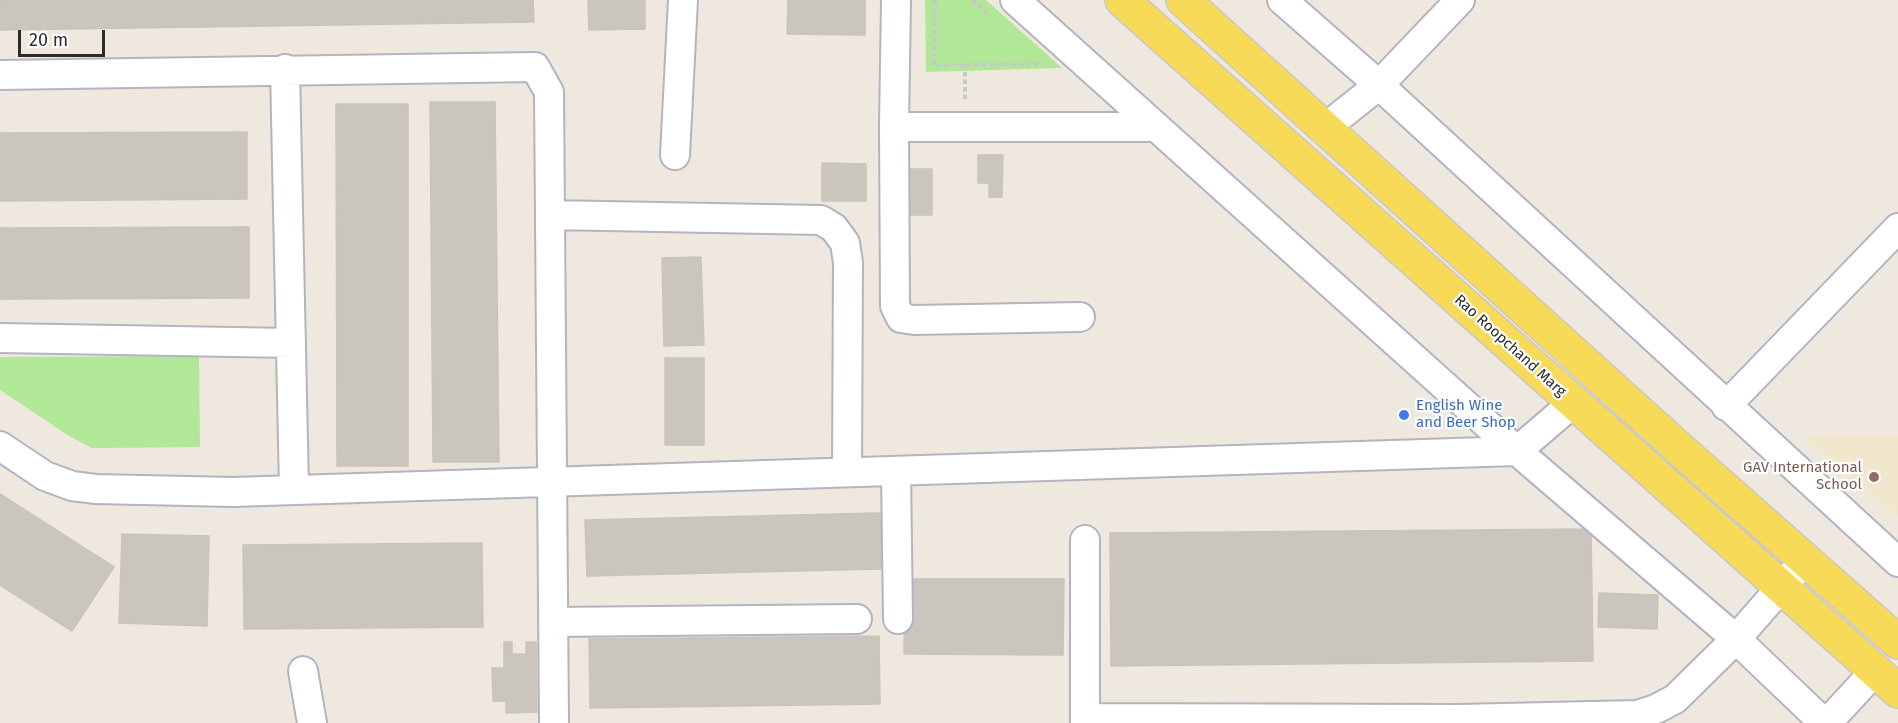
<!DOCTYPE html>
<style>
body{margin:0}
#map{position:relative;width:1898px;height:723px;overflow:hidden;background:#efe8de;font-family:"Fira Sans",sans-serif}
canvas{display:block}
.scale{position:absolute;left:18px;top:30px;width:87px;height:27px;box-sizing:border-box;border:3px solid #2c2c2c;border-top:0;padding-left:8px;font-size:18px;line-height:21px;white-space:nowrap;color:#2c2c2c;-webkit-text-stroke:4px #fff;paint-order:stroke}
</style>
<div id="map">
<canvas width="1898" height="723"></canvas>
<div class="scale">20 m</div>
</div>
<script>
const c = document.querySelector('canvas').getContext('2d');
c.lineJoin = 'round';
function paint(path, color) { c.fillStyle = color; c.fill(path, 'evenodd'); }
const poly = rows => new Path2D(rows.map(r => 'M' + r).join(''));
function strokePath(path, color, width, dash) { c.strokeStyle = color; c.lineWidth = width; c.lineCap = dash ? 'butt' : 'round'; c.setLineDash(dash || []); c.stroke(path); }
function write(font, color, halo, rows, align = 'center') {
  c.font = font + ' "Fira Sans",sans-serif'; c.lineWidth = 4.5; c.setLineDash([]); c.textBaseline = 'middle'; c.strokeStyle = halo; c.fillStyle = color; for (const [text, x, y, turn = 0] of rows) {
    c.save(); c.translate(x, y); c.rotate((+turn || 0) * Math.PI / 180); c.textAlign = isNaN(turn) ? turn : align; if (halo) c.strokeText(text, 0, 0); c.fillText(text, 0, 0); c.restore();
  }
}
paint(poly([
 [1898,435,1898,517,1803,437]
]), '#f1e7cd');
paint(poly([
 [925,0,986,0,1062,68,926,72],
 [199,356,200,447,92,448,69,436,0,390,0,357]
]), '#b0e898');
const building = poly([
 [0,0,533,0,534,22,0,30,0,0],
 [588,0,645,0,645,29,589,30,588,0],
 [788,0,865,0,865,35,787,34,788,0],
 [430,102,495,102,499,462,433,462,430,102],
 [336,104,408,104,408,466,337,466,336,104],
 [247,132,247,199,0,201,0,133,247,132],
 [978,155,1003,155,1002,197,989,197,989,183,978,183,978,155],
 [822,163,866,164,866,201,822,201,822,163],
 [908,169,932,169,932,215,907,215,908,169],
 [249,227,249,298,0,299,0,228,249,227],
 [701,257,704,345,664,346,662,258,701,257],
 [665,358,704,358,704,445,665,445,665,358],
 [0,494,114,567,72,631,0,585,0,494],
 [880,513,881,569,587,576,585,520,880,513],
 [1591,529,1593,661,1111,666,1110,533,1591,529],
 [122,534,209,536,207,626,119,623,122,534],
 [482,543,483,627,244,629,243,545,482,543],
 [905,579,1064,579,1063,655,904,654,905,579],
 [1599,593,1658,595,1657,629,1598,627,1599,593],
 [879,636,880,704,590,708,589,639,879,636],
 [504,642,512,642,512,654,526,654,526,642,536,642,537,712,506,713,506,701,493,701,492,668,504,668,504,642]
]);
paint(building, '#cac5be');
strokePath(building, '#cac4b7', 1.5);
const minor = poly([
 [896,0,894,127,1155,127],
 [1015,0,1517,451,1736,639,1824,723],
 [1282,0,1379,85,1898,562],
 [285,69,294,489],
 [0,75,535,67,549,92,554,723],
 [894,127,895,306,901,318,914,320,1080,317],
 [1325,128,1379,85,1460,0],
 [675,155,683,0],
 [550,215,821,220,834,228,845,243,848,263,847,472],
 [0,338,291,343],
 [1726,406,1898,228],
 [0,446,45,476,72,486,96,489,233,492,1517,451,1574,402],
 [896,471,898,619],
 [1085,540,1085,723],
 [553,622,857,619],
 [303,671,312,723],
 [1085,718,1459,719,1637,715,1656,709,1675,699,1736,639,1805,560],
 [1827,723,1875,671]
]);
const major = poly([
 [1122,0,1898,691],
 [1183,0,1682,451,1898,642]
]);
strokePath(minor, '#b2b4c1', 32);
strokePath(major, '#c8c8c8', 36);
strokePath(poly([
 [935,0,934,65,1043,64],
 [973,0,989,14],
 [965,99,965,64]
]), '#c8c8c8', 4, [4.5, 3]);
strokePath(minor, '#fff', 28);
strokePath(major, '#f8da59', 33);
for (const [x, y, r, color] of [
 [1404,415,6,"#3f7fe0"],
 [1874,477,6,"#8d6e63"]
]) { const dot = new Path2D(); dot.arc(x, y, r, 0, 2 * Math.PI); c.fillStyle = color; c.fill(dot); strokePath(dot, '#fff', 2); }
write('15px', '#2c2c2c', '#fff', [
 ["Rao Roopchand Marg",1510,346,42]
]);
write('15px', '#366cbe', '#fff', [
 ["English Wine",1416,406],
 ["and Beer Shop",1416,423]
], 'left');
write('15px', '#785e54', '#fff', [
 ["GAV International",1862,468],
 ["School",1862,485]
], 'right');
</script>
